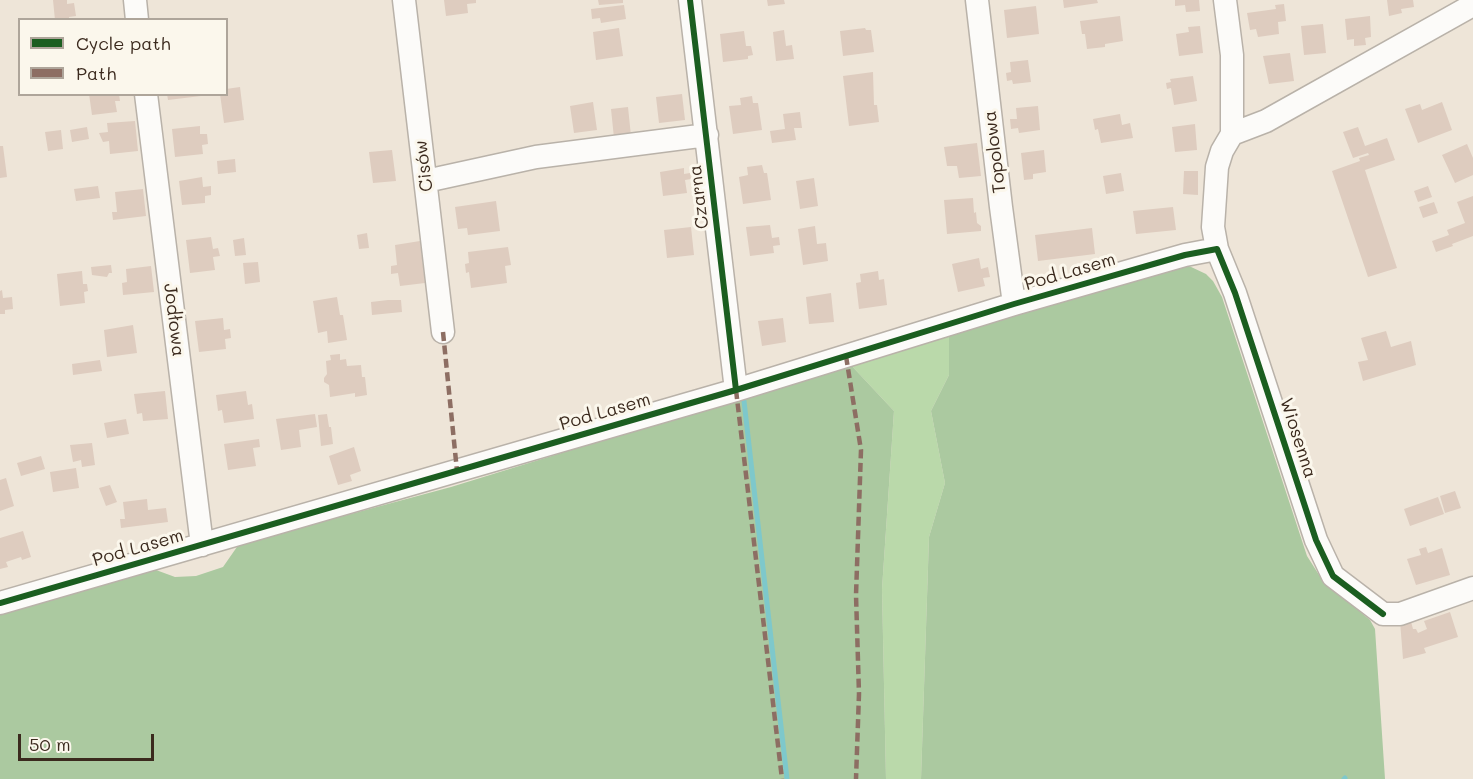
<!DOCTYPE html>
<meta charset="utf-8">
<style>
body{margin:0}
#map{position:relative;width:1473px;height:779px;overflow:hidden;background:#eee5d8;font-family:Mali,sans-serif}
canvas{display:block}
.legend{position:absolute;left:18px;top:18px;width:210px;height:78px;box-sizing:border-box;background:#fbf7ec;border:2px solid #aea59a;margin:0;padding:8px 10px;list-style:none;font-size:18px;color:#3b2a1e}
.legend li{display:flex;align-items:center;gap:12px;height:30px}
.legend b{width:30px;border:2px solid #aea59a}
.scale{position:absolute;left:18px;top:734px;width:136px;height:27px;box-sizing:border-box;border:3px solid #3b2a1e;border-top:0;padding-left:8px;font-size:18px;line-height:21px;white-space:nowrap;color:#3b2a1e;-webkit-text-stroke:4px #fbf7ec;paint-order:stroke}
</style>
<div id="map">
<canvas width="1473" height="779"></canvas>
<ul class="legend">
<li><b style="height:8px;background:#1b5e20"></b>Cycle path</li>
<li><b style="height:8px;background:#8d6e63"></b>Path</li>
</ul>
<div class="scale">50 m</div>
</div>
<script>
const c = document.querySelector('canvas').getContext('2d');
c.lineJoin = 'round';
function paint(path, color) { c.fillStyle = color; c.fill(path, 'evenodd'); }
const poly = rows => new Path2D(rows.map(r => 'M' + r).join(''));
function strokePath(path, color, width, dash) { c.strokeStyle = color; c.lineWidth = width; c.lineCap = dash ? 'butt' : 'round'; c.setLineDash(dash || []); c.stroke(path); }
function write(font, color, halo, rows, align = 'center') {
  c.font = font + ' Mali,sans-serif'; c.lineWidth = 6; c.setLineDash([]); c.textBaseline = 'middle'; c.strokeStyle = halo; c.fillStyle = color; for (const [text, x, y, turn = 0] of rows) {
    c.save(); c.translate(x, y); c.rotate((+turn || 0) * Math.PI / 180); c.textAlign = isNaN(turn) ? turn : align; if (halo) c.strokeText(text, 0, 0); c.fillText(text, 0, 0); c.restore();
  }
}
paint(poly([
 [949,334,949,375,931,411,945,483,929,537,921,779,886,779,882,589,894,411,850,364]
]), '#bad9aa');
paint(poly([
 [1189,266,1206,274,1213,281,1222,297,1307,556,1321,578,1336,592,1370,620,1375,629,1385,779,921,779,929,537,945,483,931,411,949,375,949,334,1166,267],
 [850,364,894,411,882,589,886,779,0,779,0,614,156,570,175,577,196,576,223,567,239,544,451,487]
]), '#abc9a0');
strokePath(poly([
 [744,401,787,779],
 [1344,779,1345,778]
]), '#7ec8cb', 5);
paint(poly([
 [53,0,67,0,67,4,74,3,76,16,69,17,69,20,55,20],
 [444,0,476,0,476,3,467,4,468,13,446,16],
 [598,0,623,0,623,3,599,5],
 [767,0,784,0,785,4,768,6],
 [1063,0,1097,0,1098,3,1064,8],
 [1175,0,1199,0,1200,11,1186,12,1185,5,1175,6],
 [1387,0,1413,0,1414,7,1401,9,1402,13,1389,16],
 [1284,4,1286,21,1278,22,1279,34,1258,37,1256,29,1250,30,1247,13,1276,9,1275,5],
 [624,5,626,19,601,23,600,18,592,19,591,9],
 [1036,6,1039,34,1007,38,1004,10],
 [1120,16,1123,41,1105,44,1105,47,1087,49,1085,34,1082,34,1080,21],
 [1370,16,1371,37,1365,38,1366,45,1354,46,1354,39,1347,40,1345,19],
 [1323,24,1326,53,1304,55,1301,26],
 [1200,26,1203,53,1179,56,1176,34,1189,32,1188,27],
 [619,28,623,56,596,60,593,32],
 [865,28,866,30,871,30,874,52,843,56,840,31],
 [784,30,786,46,792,45,794,59,776,61,773,32],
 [744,31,746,46,751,46,753,55,748,56,748,59,723,62,720,34],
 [1290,53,1294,81,1269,84,1263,56],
 [1028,60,1031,82,1013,84,1012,80,1007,81,1006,73,1011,72,1010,62],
 [873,72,874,105,877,105,879,122,849,126,843,76],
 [1193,76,1197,101,1174,105,1171,88,1167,89,1166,83,1171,82,1170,79],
 [240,87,244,120,224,123,220,94,226,94,226,89],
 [89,94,119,94,120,101,115,101,117,112,92,115],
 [167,94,200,94,201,96,168,100],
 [682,94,685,120,659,123,656,97],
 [752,96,753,103,758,103,762,130,733,134,729,106,741,105,740,98],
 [593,102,597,130,574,133,570,106],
 [1442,102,1452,130,1418,143,1405,109,1420,104,1422,110],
 [1038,106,1040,130,1019,133,1018,128,1011,129,1010,119,1017,119,1016,108],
 [628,107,631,136,614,138,611,109],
 [800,112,802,128,794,128,796,140,772,143,770,131,785,129,783,114],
 [1120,114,1122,125,1130,123,1133,138,1101,143,1098,129,1095,130,1093,119],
 [135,121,138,151,110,154,109,141,103,142,99,133,108,132,107,123],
 [1195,124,1197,150,1175,152,1172,127],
 [200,126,200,134,207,134,208,144,202,145,203,154,175,157,172,129],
 [87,127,89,139,72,142,70,130],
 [1358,127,1365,146,1387,138,1395,160,1365,170,1397,268,1368,277,1332,171,1360,161,1359,158,1369,155,1368,153,1353,158,1343,132],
 [61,130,63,149,48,151,45,132],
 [977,143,981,176,959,178,957,166,947,166,944,147],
 [1467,144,1473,158,1473,175,1455,183,1442,155],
 [0,146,3,146,7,177,0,178],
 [392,150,396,181,373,183,369,152],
 [1044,150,1046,172,1033,174,1033,179,1024,180,1021,153],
 [235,159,236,172,218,174,217,161],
 [762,165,764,173,767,173,771,200,743,204,739,177,748,175,747,167],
 [684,168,684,174,690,173,691,179,685,180,687,193,663,196,660,172],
 [1184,171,1198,171,1198,195,1183,194],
 [1121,173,1124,191,1106,194,1103,176],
 [202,177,203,187,211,186,211,195,205,196,205,203,182,205,179,181],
 [814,178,818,206,800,209,796,181],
 [98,186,100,198,76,201,74,189],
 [1428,186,1432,197,1418,202,1414,191],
 [143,189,146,216,113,220,112,212,117,212,115,192],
 [1473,196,1473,236,1452,244,1453,246,1436,252,1432,241,1449,235,1447,230,1465,223,1457,202],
 [973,198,974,213,976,212,977,223,981,226,981,231,947,234,944,200],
 [496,201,500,231,468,235,467,228,458,229,455,207],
 [1434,202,1438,213,1423,218,1419,207],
 [1173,207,1176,230,1136,234,1133,211],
 [770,225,772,238,779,237,780,245,773,246,774,253,750,256,746,227],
 [815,226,817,244,826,243,828,261,803,265,798,229],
 [691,227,694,255,667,258,664,230],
 [1092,228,1095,254,1038,261,1035,235],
 [367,233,369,248,359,249,357,235],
 [211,237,213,249,218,248,220,256,213,257,215,270,190,273,186,240],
 [244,238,246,255,235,256,233,240],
 [420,241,425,283,400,286,398,273,391,274,391,266,397,265,395,245],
 [508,247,511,265,505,266,507,283,471,288,469,272,466,273,465,264,469,263,468,252],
 [979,258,981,269,988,267,990,277,983,278,985,286,958,292,952,264],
 [258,262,260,282,245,284,243,263],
 [111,265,112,273,109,273,107,277,92,275,91,267],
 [151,266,154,292,123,295,122,283,127,282,126,269],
 [82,271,83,284,87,284,88,291,84,292,85,303,60,306,57,274],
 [878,271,879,280,884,279,887,305,859,309,856,283,861,282,860,274],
 [2,290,3,298,12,297,13,309,5,310,5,314,0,314,0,291],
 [831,293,834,322,809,324,806,297],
 [337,297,340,315,343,315,347,340,328,343,327,331,318,333,313,301],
 [388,300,401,300,402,312,372,315,371,302],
 [223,318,224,330,230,329,231,338,225,339,226,349,199,352,195,321],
 [783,318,786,342,762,346,758,321],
 [133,325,137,353,107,357,104,330],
 [1386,331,1391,347,1411,341,1416,365,1363,381,1358,362,1368,360,1361,338],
 [340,354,340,360,346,359,347,366,361,365,362,377,365,377,367,395,355,397,355,393,330,397,329,385,324,382,324,378,327,374,326,361,331,360,330,355],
 [100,360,102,371,73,375,72,364],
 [165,391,168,419,143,421,142,413,137,414,134,394],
 [246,391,248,405,252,404,254,419,224,423,222,410,218,411,216,395],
 [315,414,317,427,299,430,301,447,281,450,276,419],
 [327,414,329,427,331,427,333,444,321,446,318,415],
 [126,419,129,434,107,438,104,423],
 [259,439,260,447,253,448,256,466,228,470,224,444],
 [92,443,95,465,82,467,81,460,73,462,70,445],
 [354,447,361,471,350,475,352,481,338,485,329,456],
 [41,456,45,469,21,476,17,463],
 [76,468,79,488,53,492,50,472],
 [6,478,14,506,0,511,0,480],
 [110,485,117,502,106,506,99,488],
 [1455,491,1461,508,1445,513,1440,496],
 [1438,497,1444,514,1410,526,1404,509],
 [147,499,148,510,166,508,168,522,121,528,120,519,125,519,123,502],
 [23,531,31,557,22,560,21,557,6,562,8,567,0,569,0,538],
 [1426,547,1428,553,1442,548,1450,575,1416,585,1407,559,1421,555,1419,549],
 [1450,612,1458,637,1424,648,1426,653,1403,659,1400,621,1410,618,1413,629,1416,629,1418,633,1427,629,1424,621]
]), '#deccbf');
const minor = poly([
 [135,0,137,20],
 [404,0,443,332],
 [690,0,736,390],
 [977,0,1001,207,1014,304],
 [1225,0,1232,55,1232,134],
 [1473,5,1266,121,1232,134,1222,151,1217,167,1213,227,1217,249,1235,293,1316,540,1333,576,1383,614,1400,614,1473,588],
 [146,94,202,545],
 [426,181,536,157,707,135],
 [0,603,736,390,1014,304,1185,255,1217,249]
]);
strokePath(minor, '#b9b2a9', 25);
strokePath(minor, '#fcfbf9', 22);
strokePath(poly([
 [443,332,457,471],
 [846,356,861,450,856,595,859,694,856,779],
 [736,390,782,779]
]), '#8d6e63', 4.5, [9, 4.5]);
strokePath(poly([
 [690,0,736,390],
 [0,603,736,390,1014,304,1185,255,1217,249,1235,293,1316,540,1333,576,1383,614]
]), '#1b5e20', 6);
write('18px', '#3b2a1e', '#fbf7ec', [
 ["Topolowa",995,152,-97],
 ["Cisów",424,166,-97],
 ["Czarna",699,197,-97],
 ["Pod Lasem",1070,272,-16],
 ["Jodłowa",174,320,83],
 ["Pod Lasem",605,412,-16],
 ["Wiosenna",1298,438,72],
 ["Pod Lasem",138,548,-16]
]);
</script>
